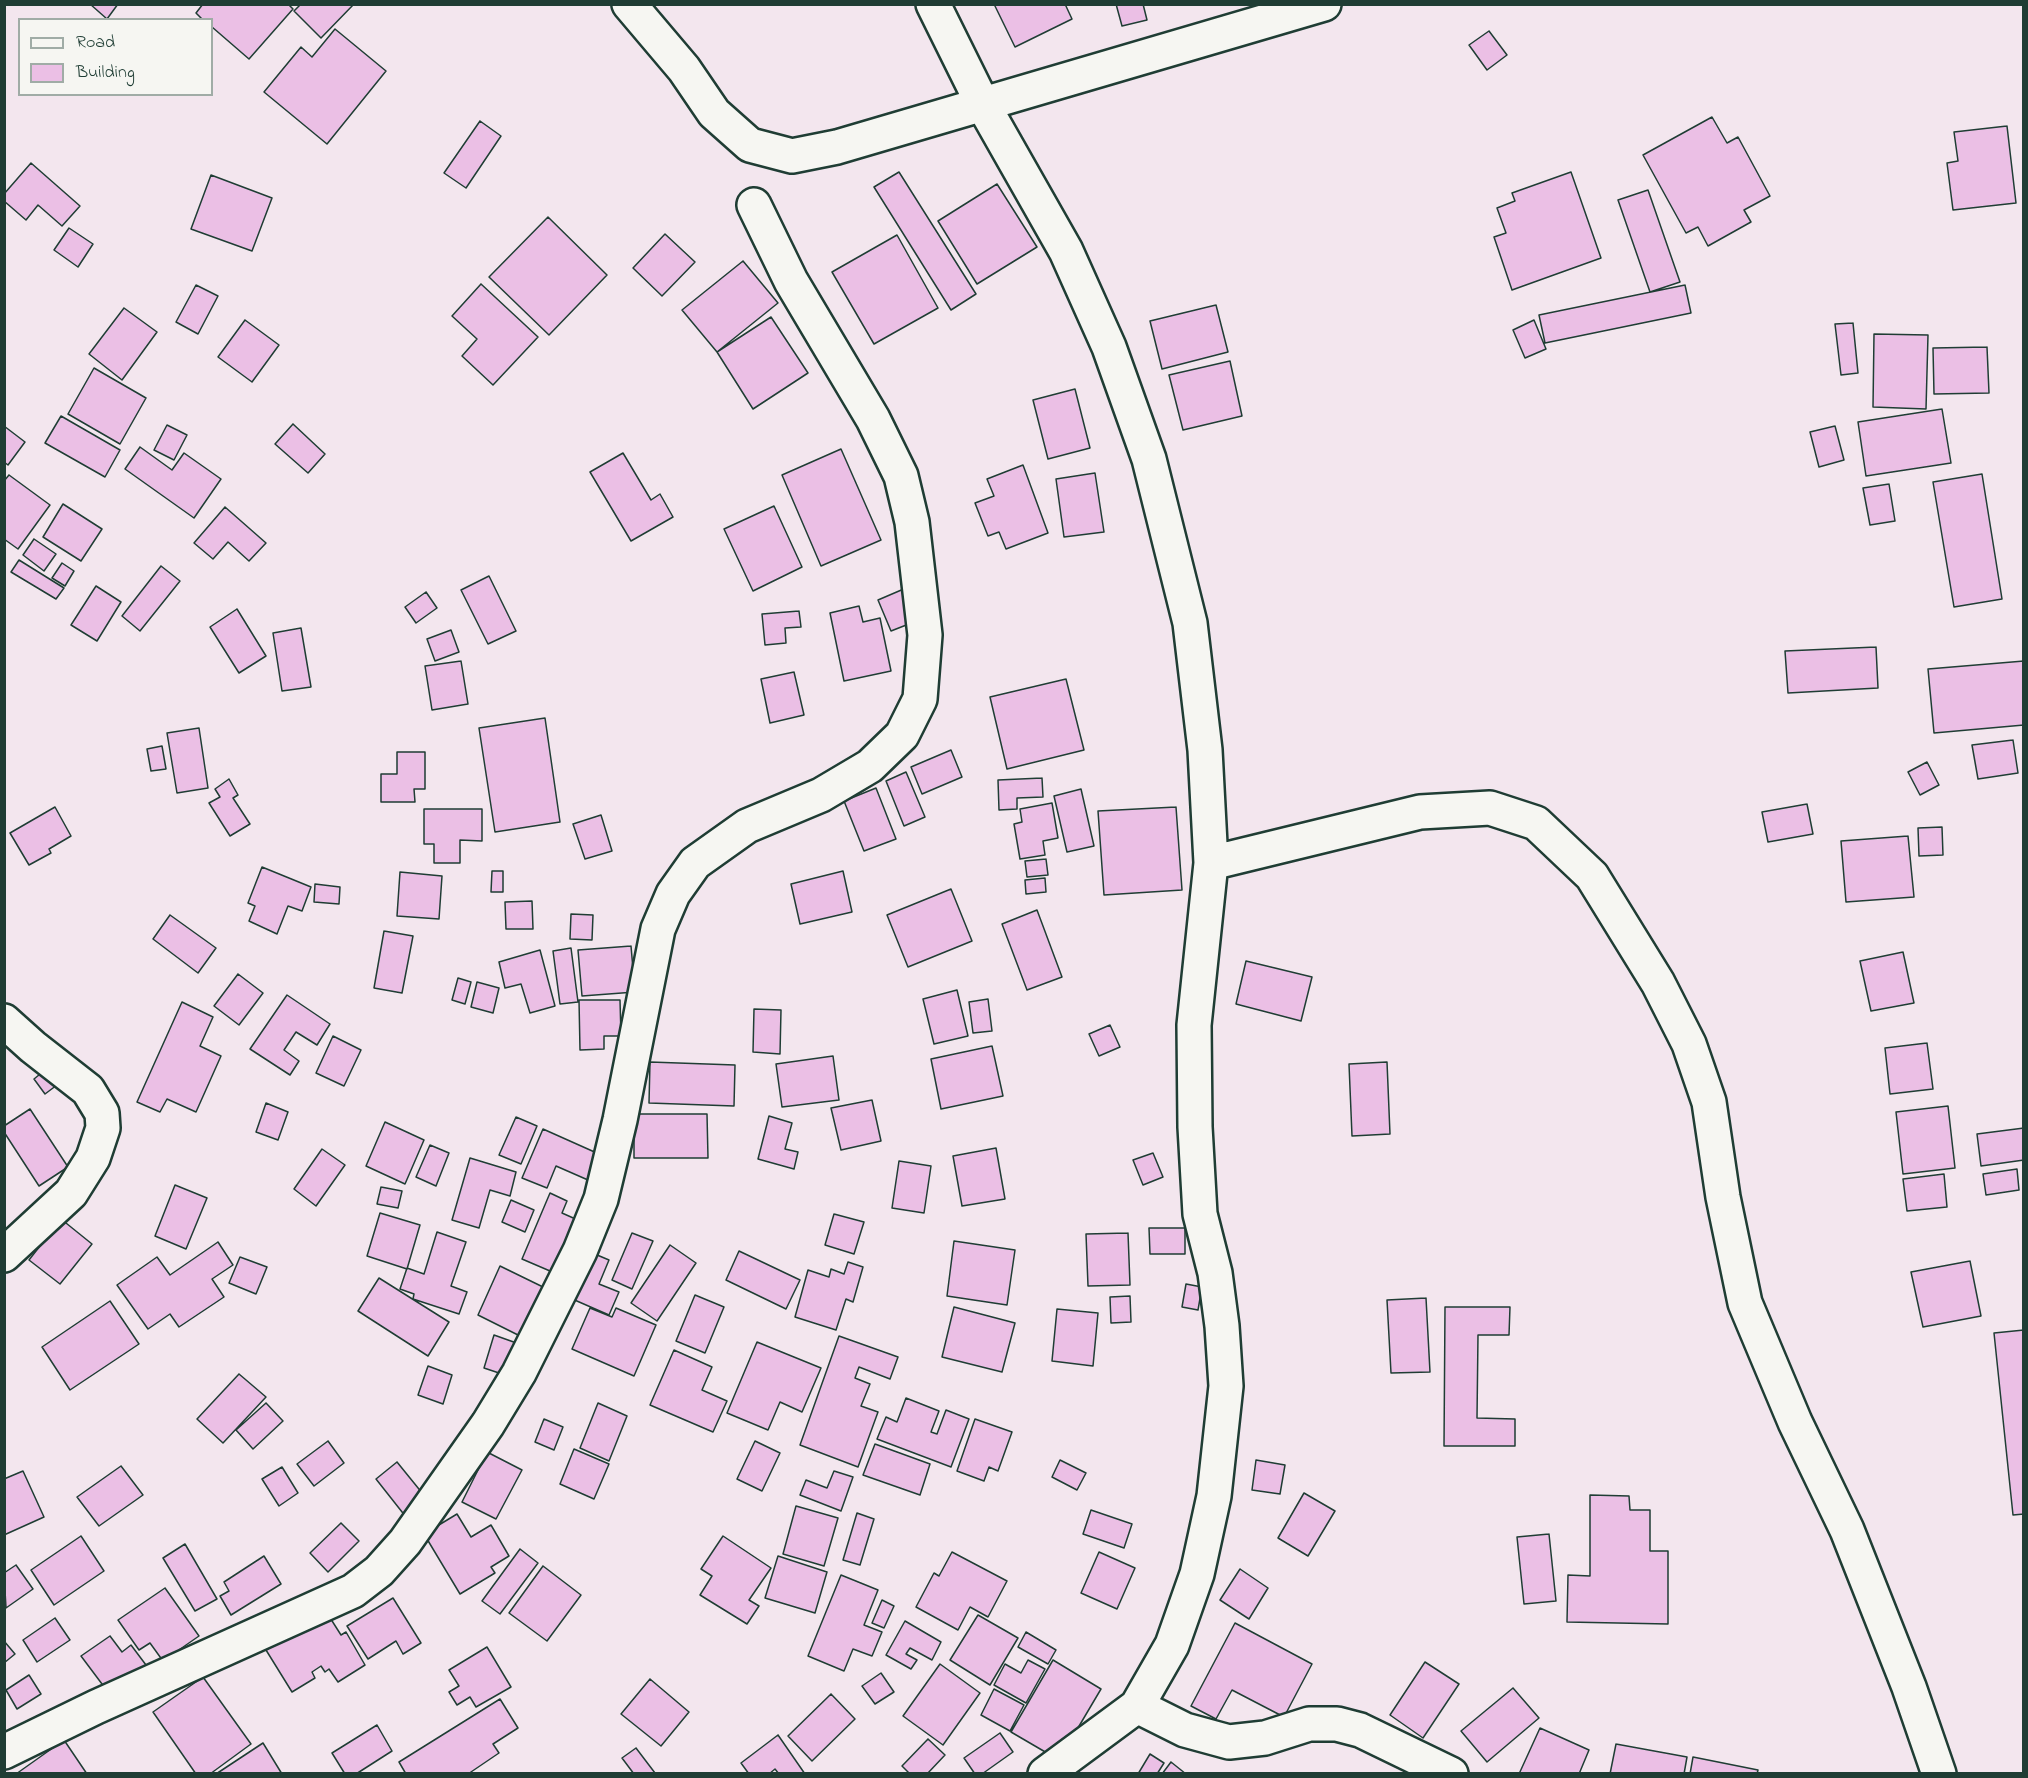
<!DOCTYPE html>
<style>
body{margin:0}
#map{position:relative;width:2028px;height:1778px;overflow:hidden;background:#f3e6ee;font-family:"Indie Flower",sans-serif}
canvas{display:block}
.frame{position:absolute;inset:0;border:6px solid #1f3d34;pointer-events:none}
.legend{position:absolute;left:18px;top:18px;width:195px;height:78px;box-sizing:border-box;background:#f6f6f2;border:2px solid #a0aca6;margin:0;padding:8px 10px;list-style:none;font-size:18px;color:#1f3d34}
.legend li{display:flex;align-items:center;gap:12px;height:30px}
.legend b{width:30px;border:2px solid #a0aca6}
</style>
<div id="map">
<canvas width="2028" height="1778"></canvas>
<div class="frame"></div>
<ul class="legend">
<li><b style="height:8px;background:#f6f6f2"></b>Road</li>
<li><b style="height:16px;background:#ebbfe5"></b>Building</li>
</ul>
</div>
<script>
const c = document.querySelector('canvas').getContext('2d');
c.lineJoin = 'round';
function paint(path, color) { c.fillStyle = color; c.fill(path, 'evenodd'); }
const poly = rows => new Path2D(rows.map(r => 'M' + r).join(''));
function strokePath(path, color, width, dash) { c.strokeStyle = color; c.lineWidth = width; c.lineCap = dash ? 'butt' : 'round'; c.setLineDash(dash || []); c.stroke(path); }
const building = poly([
 [90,4,118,4,107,19,90,4],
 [203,4,288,4,293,9,249,59,212,27,212,20,203,20,196,13,203,4],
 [301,4,354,4,321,38,294,11,301,4],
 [994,4,1065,4,1072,19,1015,47,994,4],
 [1116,4,1143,4,1147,20,1122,26,1116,4],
 [335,29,386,71,327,144,264,92,301,47,312,57,335,29],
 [1489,31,1507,55,1487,70,1469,45,1489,31],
 [1712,117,1727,143,1738,137,1770,196,1744,210,1751,222,1708,246,1698,227,1686,233,1643,155,1712,117],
 [480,121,501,136,466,188,444,173,480,121],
 [2007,126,2016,203,1953,210,1947,163,1958,161,1954,132,2007,126],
 [31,163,80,206,62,226,38,205,26,220,4,201,4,194,31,163],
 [899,172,976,294,951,310,874,187,899,172],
 [1571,172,1601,258,1512,290,1494,237,1506,233,1497,208,1515,201,1512,193,1571,172],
 [211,175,272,198,252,251,191,229,211,175],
 [997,184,1037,247,977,284,938,221,997,184],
 [1648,190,1680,282,1650,292,1618,200,1648,190],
 [548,217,607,275,549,335,489,277,548,217],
 [69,228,93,244,78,267,54,250,69,228],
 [665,234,695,262,662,296,633,268,665,234],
 [897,235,938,308,874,344,832,272,897,235],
 [743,261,778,303,717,352,682,310,743,261],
 [481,284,538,337,493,385,462,356,477,339,452,316,481,284],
 [196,285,218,296,198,334,176,322,196,285],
 [1685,285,1691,313,1545,343,1539,315,1685,285],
 [1216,305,1228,352,1162,369,1150,321,1216,305],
 [124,308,157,332,122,380,89,354,124,308],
 [771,317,808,373,753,409,717,352,771,317],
 [245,320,279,345,252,382,218,357,245,320],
 [1534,320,1546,349,1525,358,1513,330,1534,320],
 [1853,323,1858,373,1841,375,1835,324,1853,323],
 [1874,334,1928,335,1926,409,1873,407,1874,334],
 [1987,347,1989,393,1934,394,1933,348,1987,347],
 [1230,361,1242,416,1183,430,1169,375,1230,361],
 [94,368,146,398,120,444,68,414,94,368],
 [1075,389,1090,448,1048,459,1033,400,1075,389],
 [1942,409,1951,463,1866,476,1858,422,1942,409],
 [61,416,120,450,105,477,45,443,61,416],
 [293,424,325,454,308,473,275,444,293,424],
 [167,425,187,435,174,460,154,450,167,425],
 [4,426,25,442,8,465,4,462,4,426],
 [1835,426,1844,460,1819,467,1810,432,1835,426],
 [140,447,172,470,184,453,221,479,194,518,125,469,140,447],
 [841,449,881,540,821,566,782,475,841,449],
 [623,453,651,500,660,494,673,517,631,541,590,472,623,453],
 [1023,465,1048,533,1006,549,999,532,988,536,975,503,994,496,987,479,1023,465],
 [1095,473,1104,532,1064,537,1056,479,1095,473],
 [1982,474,2002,599,1954,607,1933,482,1982,474],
 [9,475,50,505,18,549,4,539,4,481,9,475],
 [1889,484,1895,521,1870,525,1863,488,1889,484],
 [63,504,102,529,81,561,43,537,63,504],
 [774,506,802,567,753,591,724,529,774,506],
 [225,507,266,543,249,561,228,542,213,559,194,543,225,507],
 [34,539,56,554,44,571,23,555,34,539],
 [19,560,64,588,56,599,11,572,19,560],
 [62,563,74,571,65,586,52,578,62,563],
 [161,566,180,581,140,631,122,616,161,566],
 [489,576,516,631,488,644,461,590,489,576],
 [96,586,121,602,97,641,71,625,96,586],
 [906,588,919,620,891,631,878,600,906,588],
 [426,592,437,608,416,623,405,607,426,592],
 [859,606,863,622,880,618,891,671,844,681,830,613,859,606],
 [237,609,266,656,239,673,210,627,237,609],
 [799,611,801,627,785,628,786,643,765,645,762,614,799,611],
 [301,628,311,687,282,691,273,633,301,628],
 [451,630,459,652,435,661,427,639,451,630],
 [1876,647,1878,688,1788,693,1785,651,1876,647],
 [461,661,468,704,432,710,425,666,461,661],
 [2024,661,2024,725,1934,733,1928,669,2024,661],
 [794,672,804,715,770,723,761,679,794,672],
 [1066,679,1084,750,1007,769,990,697,1066,679],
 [545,718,560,822,495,832,479,728,545,718],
 [199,728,208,788,177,793,167,733,199,728],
 [2013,740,2018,773,1978,779,1972,745,2013,740],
 [162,746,166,769,151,771,147,749,162,746],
 [951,750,962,777,922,794,911,767,951,750],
 [397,752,425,752,425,789,414,789,415,802,381,802,381,774,397,774,397,752],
 [1927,762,1939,785,1920,795,1908,772,1927,762],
 [906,772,925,817,904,826,886,781,906,772],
 [1042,778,1043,797,1017,798,1017,809,999,810,998,780,1042,778],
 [229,779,238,795,233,798,250,824,230,836,209,803,220,797,215,789,229,779],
 [876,788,896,839,864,851,844,801,876,788],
 [1081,789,1094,846,1067,852,1054,796,1081,789],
 [1052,803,1058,838,1043,841,1045,855,1020,859,1014,824,1022,822,1020,809,1052,803],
 [1807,804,1813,834,1768,842,1762,812,1807,804],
 [55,807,71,836,49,849,51,853,29,865,10,833,55,807],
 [1176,807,1182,890,1104,895,1098,811,1176,807],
 [424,809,482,809,482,841,460,840,460,863,434,863,434,844,424,844,424,809],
 [601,815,612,851,585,859,573,824,601,815],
 [1942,827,1943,855,1919,856,1918,828,1942,827],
 [1908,836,1914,897,1846,902,1841,841,1908,836],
 [1046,859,1048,875,1027,877,1025,861,1046,859],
 [262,867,311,887,302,911,288,906,277,934,249,921,255,906,248,903,262,867],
 [492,871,503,871,503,892,491,892,492,871],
 [843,871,852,912,800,924,791,884,843,871],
 [400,872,442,876,439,919,397,916,400,872],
 [1045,878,1046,892,1026,894,1025,880,1045,878],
 [315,884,340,887,339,904,314,902,315,884],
 [951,889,972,941,908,967,887,915,951,889],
 [532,901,533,929,506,929,505,902,532,901],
 [1037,910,1062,977,1027,990,1002,924,1037,910],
 [571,914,593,915,592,940,570,939,571,914],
 [170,915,216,948,198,973,153,939,170,915],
 [384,931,413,936,402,993,374,988,384,931],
 [631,946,635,992,582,996,578,950,631,946],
 [571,948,578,1002,560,1004,553,951,571,948],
 [540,950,555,1006,530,1013,521,984,505,988,499,962,540,950],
 [1903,952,1914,1003,1871,1011,1860,961,1903,952],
 [1246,961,1312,977,1301,1021,1236,1004,1246,961],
 [238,974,263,993,239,1025,214,1006,238,974],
 [458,978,471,982,465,1004,452,1000,458,978],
 [477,982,499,988,493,1013,471,1007,477,982],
 [957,990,968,1036,934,1044,923,999,957,990],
 [287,995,330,1024,317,1045,296,1032,284,1050,299,1061,290,1075,250,1049,287,995],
 [988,999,992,1031,973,1033,969,1002,988,999],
 [579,1000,620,1000,621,1036,604,1036,604,1049,580,1050,579,1000],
 [182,1002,213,1017,200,1046,221,1056,196,1112,167,1099,160,1112,137,1102,182,1002],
 [754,1009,781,1010,780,1054,753,1052,754,1009],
 [1110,1025,1120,1047,1099,1056,1089,1034,1110,1025],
 [333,1036,361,1050,344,1086,316,1073,333,1036],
 [1927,1043,1933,1089,1890,1094,1885,1048,1927,1043],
 [992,1046,1003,1096,941,1109,931,1059,992,1046],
 [833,1056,839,1100,782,1107,776,1064,833,1056],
 [650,1062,735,1065,734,1106,649,1103,650,1062],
 [1387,1062,1390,1134,1352,1136,1349,1064,1387,1062],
 [45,1070,57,1085,45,1094,34,1079,45,1070],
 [872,1100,881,1141,841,1150,831,1108,872,1100],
 [266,1103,288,1112,278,1140,256,1132,266,1103],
 [1948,1106,1955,1168,1903,1174,1896,1112,1948,1106],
 [30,1109,68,1167,39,1186,4,1132,4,1126,30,1109],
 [634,1114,707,1114,708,1158,634,1158,634,1114],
 [769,1116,792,1123,785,1149,798,1152,794,1169,758,1159,769,1116],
 [516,1117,537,1126,521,1164,499,1155,516,1117],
 [385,1122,424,1140,405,1184,366,1166,385,1122],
 [2024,1128,2024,1160,1981,1166,1977,1134,2024,1128],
 [543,1129,599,1154,588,1180,556,1166,547,1188,522,1178,543,1129],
 [430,1145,449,1153,436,1186,416,1177,430,1145],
 [996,1148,1005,1199,962,1206,953,1156,996,1148],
 [322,1149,345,1165,316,1206,294,1189,322,1149],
 [1153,1153,1163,1177,1143,1185,1133,1160,1153,1153],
 [470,1158,516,1172,510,1196,490,1190,479,1228,452,1220,470,1158],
 [899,1161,931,1166,924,1213,892,1208,899,1161],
 [2017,1169,2019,1190,1986,1195,1983,1174,2017,1169],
 [1944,1174,1947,1207,1907,1211,1903,1179,1944,1174],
 [175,1185,207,1198,186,1249,155,1236,175,1185],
 [381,1187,402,1191,398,1208,377,1204,381,1187],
 [550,1193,567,1201,562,1213,580,1221,557,1274,522,1259,550,1193],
 [511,1200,534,1210,525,1232,502,1222,511,1200],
 [380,1213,420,1225,407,1269,367,1256,380,1213],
 [834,1214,864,1222,854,1254,825,1245,834,1214],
 [61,1219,92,1244,60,1284,29,1260,61,1219],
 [1149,1228,1185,1228,1185,1254,1150,1254,1149,1228],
 [437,1232,466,1242,451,1286,467,1292,459,1314,413,1299,414,1294,400,1289,407,1268,424,1274,437,1232],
 [632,1233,653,1241,632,1289,612,1280,632,1233],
 [1128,1233,1130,1285,1088,1286,1086,1234,1128,1233],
 [954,1241,1015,1250,1007,1305,947,1296,954,1241],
 [218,1242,233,1265,212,1279,224,1297,179,1327,170,1314,148,1329,117,1285,157,1257,170,1275,218,1242],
 [670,1245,696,1263,657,1321,631,1303,670,1245],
 [739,1251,800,1280,786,1309,726,1280,739,1251],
 [590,1252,609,1260,599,1284,619,1292,609,1315,570,1298,590,1252],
 [240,1257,267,1267,256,1294,229,1283,240,1257],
 [1970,1261,1981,1316,1923,1327,1911,1272,1970,1261],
 [848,1262,863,1267,853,1302,846,1299,836,1330,795,1317,808,1270,829,1277,831,1269,844,1274,848,1262],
 [500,1266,543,1287,520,1336,478,1315,500,1266],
 [379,1278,449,1322,428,1356,358,1311,379,1278],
 [1186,1284,1202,1287,1198,1310,1182,1307,1186,1284],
 [695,1295,724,1307,705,1353,676,1341,695,1295],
 [1130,1296,1131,1322,1111,1323,1110,1297,1130,1296],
 [1426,1298,1430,1372,1391,1373,1387,1300,1426,1298],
 [110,1301,139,1344,70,1390,42,1347,110,1301],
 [954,1307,1015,1323,1002,1372,942,1357,954,1307],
 [1445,1307,1510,1307,1509,1335,1478,1335,1477,1418,1515,1419,1515,1446,1444,1446,1445,1307],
 [590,1308,612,1317,616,1308,656,1325,634,1376,572,1349,590,1308],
 [1057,1309,1098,1313,1093,1366,1052,1361,1057,1309],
 [2024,1330,2024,1514,2013,1515,1994,1333,2024,1330],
 [494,1335,522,1345,511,1377,484,1368,494,1335],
 [839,1336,898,1357,890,1379,859,1367,855,1378,870,1384,861,1406,878,1412,858,1467,800,1445,839,1336],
 [757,1342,821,1368,802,1412,780,1402,768,1430,727,1413,757,1342],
 [674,1350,712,1367,702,1390,727,1401,713,1432,650,1405,674,1350],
 [428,1366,452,1375,443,1404,418,1395,428,1366],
 [239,1374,266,1397,223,1443,197,1419,239,1374],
 [906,1398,939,1411,931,1432,937,1434,946,1410,969,1419,951,1467,877,1439,886,1417,897,1422,906,1398],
 [266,1403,283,1421,253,1449,236,1430,266,1403],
 [598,1403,627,1416,609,1461,580,1448,598,1403],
 [544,1419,563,1427,554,1450,535,1442,544,1419],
 [975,1419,1012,1432,998,1471,989,1467,984,1481,957,1471,975,1419],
 [328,1441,344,1463,314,1486,297,1464,328,1441],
 [755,1441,780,1453,762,1491,737,1479,755,1441],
 [875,1444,930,1464,920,1495,863,1475,875,1444],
 [574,1449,609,1464,594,1499,560,1484,574,1449],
 [487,1452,522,1470,496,1519,462,1502,487,1452],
 [1060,1460,1086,1473,1077,1490,1052,1477,1060,1460],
 [1256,1460,1285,1465,1280,1494,1252,1490,1256,1460],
 [397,1462,427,1499,406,1517,376,1479,397,1462],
 [121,1466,143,1495,99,1526,77,1497,121,1466],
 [282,1467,298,1493,279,1506,262,1479,282,1467],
 [23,1471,44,1517,4,1535,4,1479,23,1471],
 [834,1471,853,1477,841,1511,800,1495,806,1480,827,1488,834,1471],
 [1304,1493,1335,1511,1308,1556,1278,1538,1304,1493],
 [1590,1495,1629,1496,1630,1510,1650,1510,1650,1551,1668,1551,1668,1624,1567,1622,1568,1575,1590,1576,1590,1495],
 [796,1506,838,1518,824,1566,783,1554,796,1506],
 [1091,1510,1132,1524,1124,1548,1083,1534,1091,1510],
 [857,1513,874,1519,860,1565,843,1560,857,1513],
 [457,1514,471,1537,491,1525,509,1556,491,1567,495,1573,460,1594,424,1534,457,1514],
 [341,1523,359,1541,328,1572,310,1553,341,1523],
 [1549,1534,1556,1601,1524,1604,1517,1537,1549,1534],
 [81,1536,104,1571,54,1605,31,1570,81,1536],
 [723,1536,771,1568,749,1600,759,1606,747,1624,700,1595,712,1576,701,1569,723,1536],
 [185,1544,217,1599,195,1611,163,1558,185,1544],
 [520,1549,538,1563,500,1614,482,1601,520,1549],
 [952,1552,1007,1581,988,1617,970,1607,958,1630,916,1607,934,1573,939,1576,952,1552],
 [1099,1552,1135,1568,1117,1609,1081,1593,1099,1552],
 [264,1556,281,1584,231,1615,220,1596,229,1591,224,1582,264,1556],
 [778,1556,827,1572,815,1613,765,1598,778,1556],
 [16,1565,33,1589,6,1608,4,1573,16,1565],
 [543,1566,581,1595,547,1641,509,1613,543,1566],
 [1240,1569,1268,1588,1249,1619,1220,1600,1240,1569],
 [841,1575,878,1590,864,1625,882,1632,872,1656,853,1649,844,1671,808,1656,841,1575],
 [165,1588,199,1636,163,1661,150,1643,139,1650,118,1620,165,1588],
 [393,1598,421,1643,403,1654,396,1641,368,1659,347,1626,393,1598],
 [882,1600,894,1606,884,1628,872,1623,882,1600],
 [327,1613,341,1635,346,1632,365,1665,338,1682,329,1669,325,1672,321,1666,312,1672,315,1678,292,1692,266,1650,327,1613],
 [978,1615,1018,1638,990,1685,950,1660,978,1615],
 [55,1618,70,1640,37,1662,23,1640,55,1618],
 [905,1621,941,1642,932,1660,910,1648,906,1654,917,1660,911,1669,886,1655,905,1621],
 [1235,1623,1312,1664,1284,1717,1232,1690,1216,1719,1191,1706,1235,1623],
 [1026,1632,1056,1650,1048,1664,1018,1647,1026,1632],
 [110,1636,122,1652,131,1645,146,1665,108,1692,81,1656,110,1636],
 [4,1641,15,1654,4,1663,4,1641],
 [487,1647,511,1687,476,1707,470,1697,457,1705,449,1692,459,1686,449,1670,487,1647],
 [1028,1660,1045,1669,1026,1703,994,1685,1005,1664,1021,1673,1028,1660],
 [1053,1660,1101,1689,1059,1760,1011,1732,1053,1660],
 [1425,1662,1459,1684,1423,1738,1390,1715,1425,1662],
 [940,1664,980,1693,943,1745,903,1716,940,1664],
 [881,1673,894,1692,875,1704,862,1686,881,1673],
 [29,1675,41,1694,17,1709,6,1690,29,1675],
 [203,1677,251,1744,210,1774,196,1774,153,1712,203,1677],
 [650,1679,689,1712,661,1746,621,1714,650,1679],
 [1513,1688,1539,1718,1487,1762,1461,1731,1513,1688],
 [994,1689,1024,1705,1010,1731,981,1715,994,1689],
 [831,1694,855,1719,812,1761,788,1736,831,1694],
 [500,1699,518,1728,493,1744,499,1753,468,1774,406,1774,399,1762,500,1699],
 [377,1725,392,1751,356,1774,345,1774,332,1753,377,1725],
 [1540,1728,1589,1750,1579,1774,1519,1774,1540,1728],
 [1000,1733,1013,1752,982,1774,975,1774,964,1758,1000,1733],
 [778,1735,805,1774,779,1774,775,1769,769,1774,749,1774,741,1763,778,1735],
 [928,1739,945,1755,927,1774,910,1774,902,1766,928,1739],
 [64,1740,87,1774,16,1774,64,1740],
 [263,1743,282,1774,216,1774,263,1743],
 [1616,1744,1687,1757,1684,1774,1610,1774,1616,1744],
 [636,1748,655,1773,654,1774,634,1774,622,1758,636,1748],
 [1150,1754,1164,1763,1157,1774,1138,1774,1150,1754],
 [1693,1757,1758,1770,1757,1774,1690,1774,1693,1757],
 [1171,1762,1186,1774,1162,1774,1171,1762]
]);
paint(building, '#ebbfe5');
strokePath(building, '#1f3d34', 1.5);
const minor = poly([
 [629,4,684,69,714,113,750,145,792,156,837,147,1324,4],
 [933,4,982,103,1066,251,1109,347,1149,459,1190,623,1205,750,1211,863,1194,1025,1195,1127,1200,1214,1215,1273,1222,1326,1226,1386,1214,1496,1197,1574,1172,1645,1137,1706,1045,1774],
 [1211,863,1420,812,1490,808,1536,823,1592,876,1658,983,1689,1044,1709,1102,1723,1197,1745,1303,1795,1422,1847,1530,1909,1687,1939,1774],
 [4,1021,33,1047,88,1090,102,1113,103,1128,93,1158,71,1193,4,1255],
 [1137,1706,1185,1730,1229,1742,1265,1738,1309,1724,1337,1724,1360,1730,1451,1774],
 [4,1752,96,1707,353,1591,379,1571,405,1542,488,1424,519,1373,580,1251,601,1199,620,1120,658,929,673,894,695,863,747,826,821,795,870,766,902,735,920,699,925,635,912,522,901,476,873,419,791,281,754,205]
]);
strokePath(minor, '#1f3d34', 38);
strokePath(minor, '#f6f6f2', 33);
</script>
